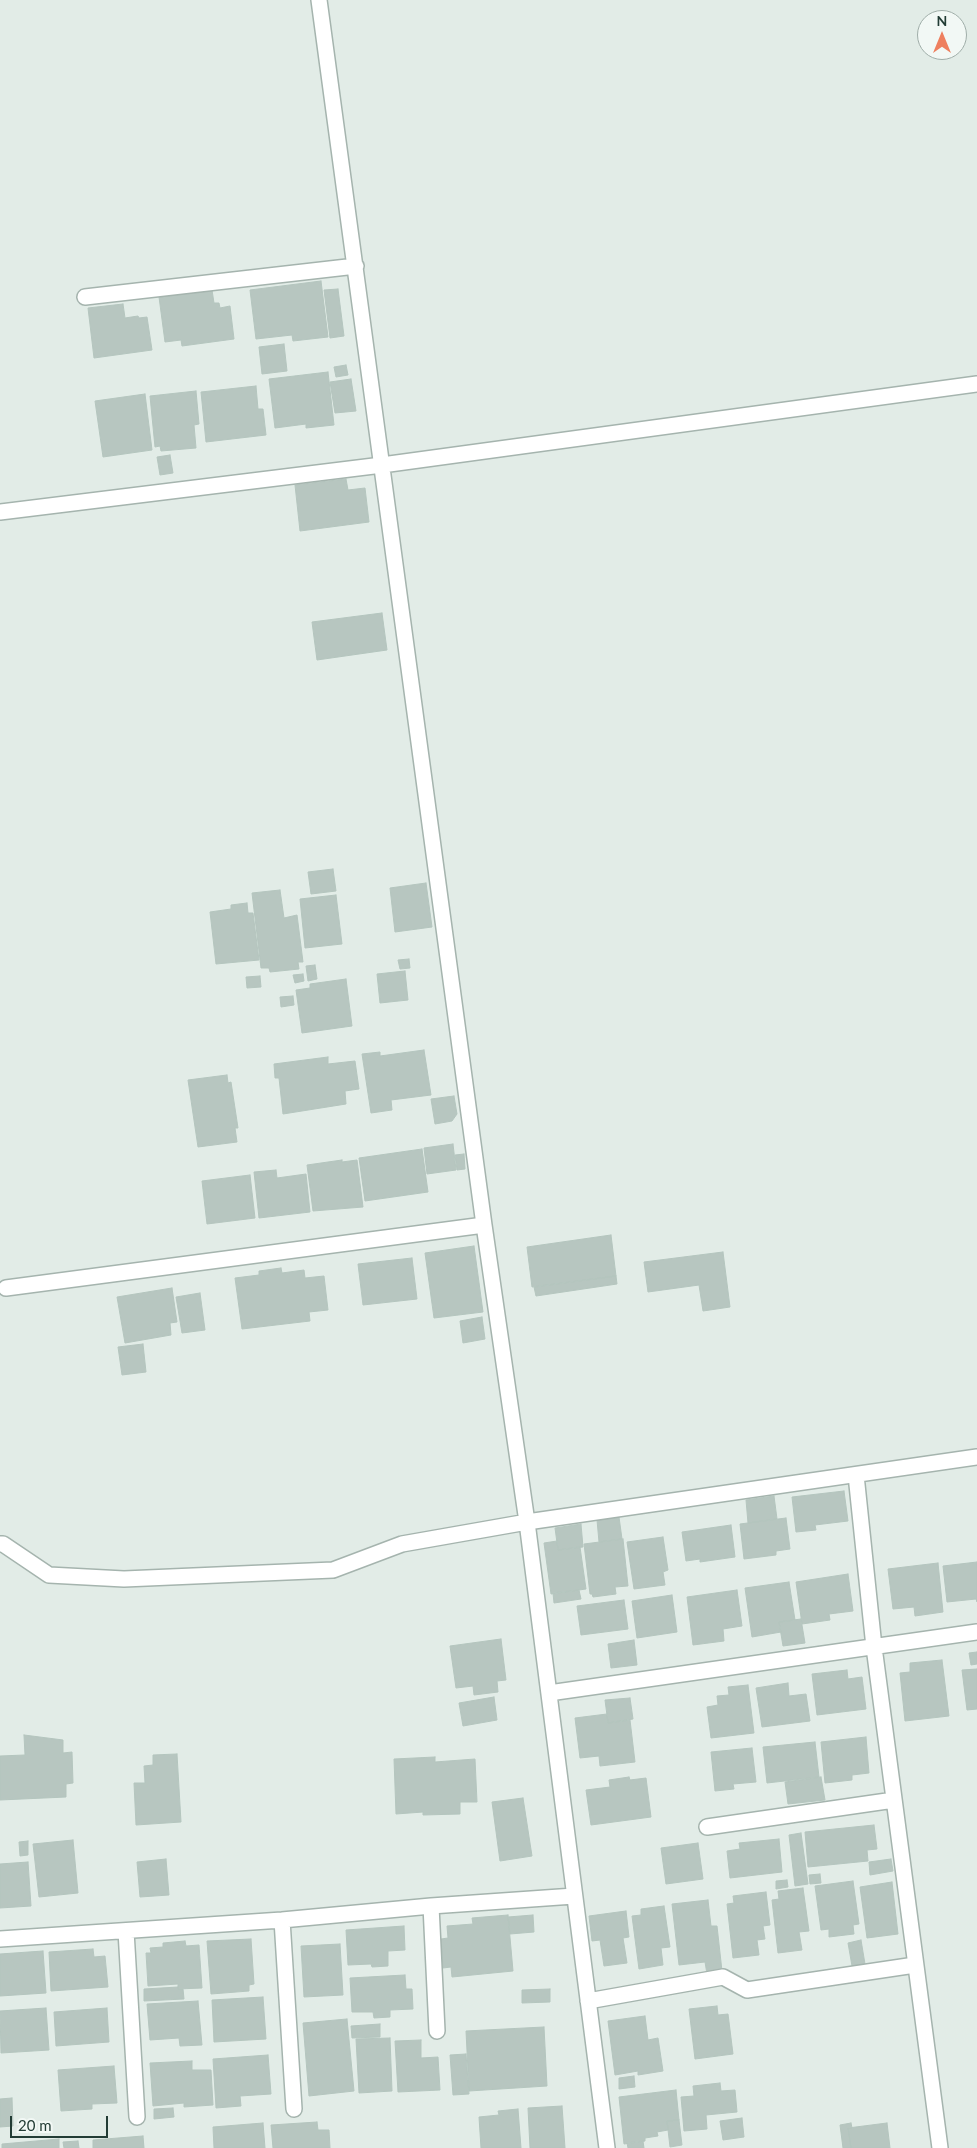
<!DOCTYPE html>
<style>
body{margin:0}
#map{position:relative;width:977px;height:2148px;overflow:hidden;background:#e2ece7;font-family:Lato,sans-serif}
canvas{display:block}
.north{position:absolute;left:917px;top:10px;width:50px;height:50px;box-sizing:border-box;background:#f2f8f5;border:1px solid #9fada8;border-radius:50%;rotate:0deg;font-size:14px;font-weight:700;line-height:20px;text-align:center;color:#223c35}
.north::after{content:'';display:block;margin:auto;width:18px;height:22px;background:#ee7f5e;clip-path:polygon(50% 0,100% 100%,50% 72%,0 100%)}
.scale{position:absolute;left:10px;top:2116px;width:98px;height:22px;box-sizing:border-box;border:2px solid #223c35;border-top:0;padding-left:6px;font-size:15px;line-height:18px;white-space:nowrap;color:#223c35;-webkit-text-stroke:4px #f2f8f5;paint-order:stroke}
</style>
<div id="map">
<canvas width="977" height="2148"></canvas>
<div class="north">N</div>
<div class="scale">20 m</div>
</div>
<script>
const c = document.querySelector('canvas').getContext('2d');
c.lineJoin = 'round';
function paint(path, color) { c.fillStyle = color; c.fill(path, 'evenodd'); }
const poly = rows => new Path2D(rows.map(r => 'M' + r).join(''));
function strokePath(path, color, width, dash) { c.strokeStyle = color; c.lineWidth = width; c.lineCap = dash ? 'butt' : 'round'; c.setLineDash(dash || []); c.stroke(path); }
const building = poly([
 [321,281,328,337,293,341,292,335,256,339,250,290,321,281],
 [338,289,344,336,330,338,324,290,338,289],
 [212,290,214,303,219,303,220,308,230,306,234,339,182,346,181,340,165,342,159,297,212,290],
 [123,304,125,318,138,316,139,318,147,317,152,350,94,358,88,308,123,304],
 [284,344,287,371,262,374,259,347,284,344],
 [346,365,348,375,336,377,334,367,346,365],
 [328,372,334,425,306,428,306,424,275,428,269,379,328,372],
 [351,379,356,411,335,413,330,382,351,379],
 [256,386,258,409,263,409,266,435,206,442,201,392,256,386],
 [196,391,199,424,194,425,196,448,161,451,160,446,155,447,150,396,196,391],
 [145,394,152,450,103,457,95,401,145,394],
 [170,455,173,473,160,475,157,457,170,455],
 [346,479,348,490,365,488,369,522,300,531,295,485,346,479],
 [382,613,387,650,317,660,312,622,382,613],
 [333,869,336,891,311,894,308,872,333,869],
 [426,883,432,927,395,932,390,888,426,883],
 [280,890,284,918,297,915,303,962,298,962,299,969,270,972,269,968,261,968,252,893,280,890],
 [336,895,342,944,305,948,300,899,336,895],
 [247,903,248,913,253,913,259,960,216,964,210,912,231,909,231,905,247,903],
 [409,959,410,968,400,969,398,960,409,959],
 [315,965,317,979,308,981,306,966,315,965],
 [405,971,408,1000,380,1003,377,974,405,971],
 [303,974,304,981,295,983,293,975,303,974],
 [260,976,261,987,247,988,246,977,260,976],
 [346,979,352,1026,302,1033,296,990,310,988,310,984,346,979],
 [293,996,294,1005,281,1007,280,997,293,996],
 [424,1050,431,1095,391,1100,392,1110,371,1113,362,1054,380,1052,380,1056,424,1050],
 [328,1057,328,1064,355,1061,359,1089,345,1091,346,1104,283,1114,279,1078,275,1078,274,1064,328,1057],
 [227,1075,228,1083,231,1082,238,1128,235,1128,237,1142,198,1147,188,1080,227,1075],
 [454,1096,457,1114,452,1121,435,1124,431,1099,454,1096],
 [453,1144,456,1170,427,1174,424,1148,453,1144],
 [422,1149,428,1192,365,1201,359,1158,422,1149],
 [464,1154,465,1169,457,1170,455,1155,464,1154],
 [342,1160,342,1162,357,1160,363,1207,313,1211,307,1165,342,1160],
 [276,1170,277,1178,306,1174,310,1212,259,1218,254,1172,276,1170],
 [250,1175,255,1218,207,1224,202,1181,250,1175],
 [611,1235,616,1276,532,1287,527,1247,611,1235],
 [474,1246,483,1312,434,1318,425,1253,474,1246],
 [723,1252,730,1307,703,1311,699,1285,648,1292,644,1262,723,1252],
 [412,1258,417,1299,363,1305,358,1264,412,1258],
 [281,1268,282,1273,304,1270,305,1278,324,1276,328,1310,309,1312,310,1321,242,1329,235,1278,259,1275,259,1271,281,1268],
 [616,1276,617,1284,536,1296,534,1287,616,1276],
 [172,1288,177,1322,170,1323,171,1335,125,1343,117,1297,172,1288],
 [200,1293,205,1330,182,1333,176,1297,200,1293],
 [482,1317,485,1339,463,1343,460,1321,482,1317],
 [143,1344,146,1372,122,1375,118,1347,143,1344],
 [844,1491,848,1521,815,1525,816,1530,796,1532,792,1497,844,1491],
 [774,1496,777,1519,748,1523,746,1500,774,1496],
 [619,1517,622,1539,599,1542,597,1520,619,1517],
 [786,1518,790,1549,776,1551,776,1555,744,1559,740,1524,786,1518],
 [581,1524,583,1547,558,1550,555,1528,581,1524],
 [731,1525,735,1557,700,1562,700,1559,686,1561,682,1532,731,1525],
 [663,1537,668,1570,663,1572,665,1585,634,1589,627,1542,663,1537],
 [623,1539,628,1586,615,1587,616,1594,593,1597,592,1594,590,1594,584,1544,623,1539],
 [557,1541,558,1550,580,1547,586,1589,551,1594,544,1543,557,1541],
 [977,1562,977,1602,976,1599,947,1602,943,1566,977,1562],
 [938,1563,943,1612,915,1616,914,1607,893,1609,888,1569,938,1563],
 [848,1574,853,1611,829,1614,830,1620,802,1624,796,1582,848,1574],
 [789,1582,795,1620,779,1622,781,1632,752,1637,745,1588,789,1582],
 [579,1590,581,1599,554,1603,553,1593,579,1590],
 [737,1590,742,1626,723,1629,724,1641,693,1645,687,1597,737,1590],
 [672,1595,677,1632,637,1638,632,1601,672,1595],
 [624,1600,628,1629,581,1635,577,1606,624,1600],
 [801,1619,805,1643,783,1646,779,1622,801,1619],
 [501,1639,506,1680,497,1681,498,1692,474,1695,473,1686,456,1688,450,1646,501,1639],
 [634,1640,637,1665,611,1668,608,1644,634,1640],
 [977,1652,977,1664,971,1665,969,1653,977,1652],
 [942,1660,949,1716,905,1721,900,1673,910,1672,910,1663,942,1660],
 [977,1669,977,1709,967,1710,962,1670,977,1669],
 [847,1670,848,1679,862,1677,866,1709,817,1715,812,1674,847,1670],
 [788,1683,789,1696,806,1694,810,1721,762,1727,756,1688,788,1683],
 [748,1685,754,1733,711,1738,707,1707,718,1705,717,1696,729,1695,728,1687,748,1685],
 [494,1697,497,1720,463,1726,459,1703,494,1697],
 [630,1698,633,1719,608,1723,605,1700,630,1698],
 [607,1714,608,1723,630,1720,635,1762,600,1766,599,1756,580,1758,575,1718,607,1714],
 [24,1735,63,1740,63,1753,72,1752,73,1783,66,1784,66,1797,0,1800,0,1756,25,1755,24,1735],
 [866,1737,869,1773,852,1775,852,1780,825,1783,821,1742,866,1737],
 [815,1742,819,1777,767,1783,763,1747,815,1742],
 [752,1748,756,1782,733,1784,734,1789,715,1791,711,1752,752,1748],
 [177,1754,181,1822,136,1825,134,1783,145,1783,144,1766,153,1765,153,1755,177,1754],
 [435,1757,435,1762,475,1759,477,1802,460,1802,460,1814,423,1815,423,1812,396,1814,394,1759,435,1757],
 [629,1777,630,1780,646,1778,651,1817,591,1825,586,1790,610,1787,609,1780,629,1777],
 [821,1777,825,1800,788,1804,785,1782,821,1777],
 [523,1798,532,1856,500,1861,492,1802,523,1798],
 [874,1825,877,1849,867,1850,868,1861,808,1867,805,1832,874,1825],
 [801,1833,808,1884,795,1886,789,1835,801,1833],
 [779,1839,782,1872,730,1878,727,1851,740,1849,739,1843,779,1839],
 [73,1840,78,1893,39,1897,33,1844,73,1840],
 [28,1841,28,1855,20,1856,19,1842,28,1841],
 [698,1843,703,1879,666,1884,661,1848,698,1843],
 [166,1859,169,1895,140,1897,137,1862,166,1859],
 [891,1859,893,1871,870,1875,869,1862,891,1859],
 [28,1862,31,1906,0,1908,0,1864,28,1862],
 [820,1874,821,1883,810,1884,809,1875,820,1874],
 [787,1880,788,1887,776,1889,776,1881,787,1880],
 [853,1881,859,1924,853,1925,854,1934,829,1937,829,1929,821,1930,815,1886,853,1881],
 [892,1882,898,1934,867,1938,860,1887,892,1882],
 [803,1888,809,1931,799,1932,802,1950,778,1953,772,1900,779,1899,778,1891,803,1888],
 [766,1892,770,1925,763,1926,765,1939,757,1940,759,1955,733,1958,727,1904,734,1903,733,1896,766,1892],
 [708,1900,711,1926,717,1926,722,1971,707,1974,705,1962,679,1965,672,1904,708,1900],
 [664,1906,670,1947,661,1948,663,1965,639,1969,632,1916,641,1915,641,1909,664,1906],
 [626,1911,629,1937,623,1938,627,1963,604,1966,600,1940,592,1941,589,1916,626,1911],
 [508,1915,513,1971,452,1977,451,1967,443,1968,441,1939,448,1938,447,1926,473,1924,472,1918,508,1915],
 [533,1915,534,1932,510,1934,508,1917,533,1915],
 [404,1926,405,1950,388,1951,388,1966,372,1967,371,1964,348,1965,346,1930,404,1926],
 [251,1939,254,1984,249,1985,249,1991,211,1994,207,1941,251,1939],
 [861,1940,865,1964,852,1966,848,1943,861,1940],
 [185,1941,186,1946,199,1945,202,1988,178,1989,178,1984,148,1986,146,1953,151,1953,150,1948,163,1947,163,1943,185,1941],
 [340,1944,343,1995,304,1997,301,1946,340,1944],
 [93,1949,94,1957,105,1956,108,1987,51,1991,49,1952,93,1949],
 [43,1951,46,1993,0,1996,0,1954,43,1951],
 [405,1975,406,1989,412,1989,413,2009,390,2010,390,2017,374,2018,373,2012,352,2012,350,1978,405,1975],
 [178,1987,178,1989,183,1989,184,1999,144,2001,144,1989,178,1987],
 [550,1989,550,2002,522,2003,522,1990,550,1989],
 [263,1997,266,2039,214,2042,212,2000,263,1997],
 [198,2001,202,2045,180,2046,179,2038,150,2040,147,2004,198,2001],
 [717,2006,718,2015,728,2014,733,2054,695,2059,689,2009,717,2006],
 [46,2008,49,2050,1,2053,0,2011,46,2008],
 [107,2008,109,2042,56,2046,54,2012,107,2008],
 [645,2016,648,2040,658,2038,663,2071,638,2075,638,2071,615,2075,608,2021,645,2016],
 [347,2019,354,2091,309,2096,303,2023,347,2019],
 [380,2024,380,2037,352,2038,351,2026,380,2024],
 [544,2027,547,2086,469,2091,466,2031,544,2027],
 [390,2038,392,2091,359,2093,356,2039,390,2038],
 [421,2040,421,2058,438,2057,440,2090,398,2092,395,2041,421,2040],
 [466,2054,469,2094,453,2095,450,2055,466,2054],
 [268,2055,271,2094,240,2096,241,2106,216,2108,213,2059,268,2055],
 [192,2061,192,2070,211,2070,213,2105,184,2107,184,2103,153,2106,150,2063,192,2061],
 [114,2066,117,2103,92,2104,92,2109,61,2111,58,2070,114,2066],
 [634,2076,635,2087,619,2089,619,2078,634,2076],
 [720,2083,721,2091,735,2090,737,2112,706,2115,707,2129,684,2131,681,2097,694,2096,693,2086,720,2083],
 [676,2090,679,2120,667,2121,668,2130,657,2132,658,2136,645,2138,645,2141,624,2144,619,2097,676,2090],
 [12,2098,13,2126,0,2127,0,2099,12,2098],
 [562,2106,565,2148,530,2148,528,2108,562,2106],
 [173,2108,174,2117,154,2119,154,2109,173,2108],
 [518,2109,521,2148,481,2148,479,2117,499,2115,498,2111,518,2109],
 [742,2118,744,2137,723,2140,720,2121,742,2118],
 [679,2120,682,2145,670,2147,667,2121,679,2120],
 [317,2122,318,2130,329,2130,330,2148,273,2148,271,2125,317,2122],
 [263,2123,265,2148,214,2148,213,2127,263,2123],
 [851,2123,852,2128,848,2128,851,2148,843,2148,840,2125,851,2123],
 [887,2123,890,2148,851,2148,848,2128,887,2123],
 [143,2136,144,2148,93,2148,93,2140,143,2136],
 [59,2139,59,2148,2,2148,2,2144,59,2139],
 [78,2141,79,2148,64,2148,63,2142,78,2141],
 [643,2141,644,2148,628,2148,627,2143,643,2141]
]);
paint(building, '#b7c6c0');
strokePath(building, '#b4c5be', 1);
const minor = poly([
 [319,0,484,1225,527,1522,607,2148],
 [85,297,356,266],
 [0,512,382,465,977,384],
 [6,1288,484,1225],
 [856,1475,874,1647,940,2148],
 [0,1544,3,1544,49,1575,124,1579,333,1570,402,1544,527,1522,977,1457],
 [549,1693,977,1632],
 [707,1827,894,1800],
 [431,1906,437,2031],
 [282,1920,294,2109],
 [126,1931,137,2117],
 [0,1939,282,1920,431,1906,574,1896],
 [588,2001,723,1977,747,1990,915,1965]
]);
strokePath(minor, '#a5b4ae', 18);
strokePath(minor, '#fff', 15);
</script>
